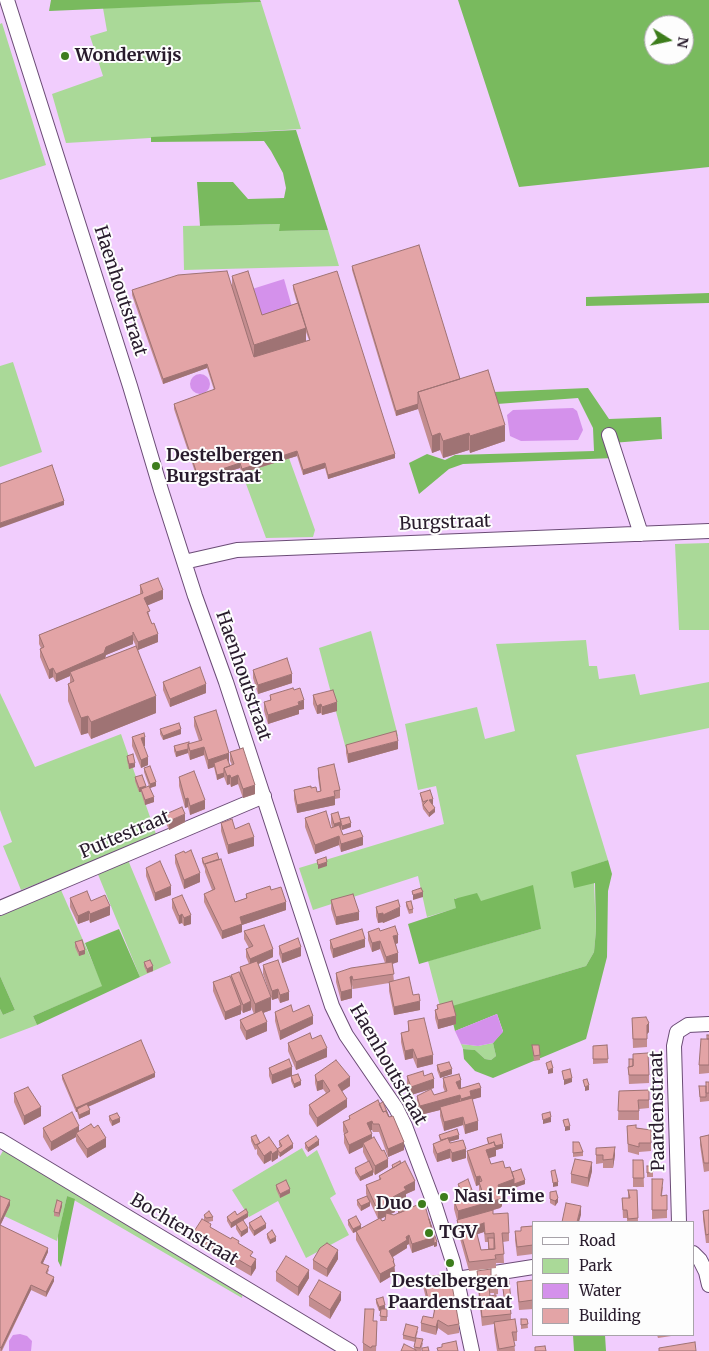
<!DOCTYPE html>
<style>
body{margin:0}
#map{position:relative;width:709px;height:1351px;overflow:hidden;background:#f1cdfd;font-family:Merriweather,serif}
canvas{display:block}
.legend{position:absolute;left:532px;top:1221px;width:162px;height:115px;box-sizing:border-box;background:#fdfdfd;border:1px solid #a8a3a9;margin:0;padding:6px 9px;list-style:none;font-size:15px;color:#281b2c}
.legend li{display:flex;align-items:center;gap:10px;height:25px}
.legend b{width:25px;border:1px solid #a8a3a9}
.north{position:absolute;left:644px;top:15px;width:50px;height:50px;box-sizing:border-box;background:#fdfdfd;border:1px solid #a8a3a9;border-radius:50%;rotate:100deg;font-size:14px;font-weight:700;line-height:20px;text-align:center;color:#281b2c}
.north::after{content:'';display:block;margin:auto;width:18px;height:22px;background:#3d7d1c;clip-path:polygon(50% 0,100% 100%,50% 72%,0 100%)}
</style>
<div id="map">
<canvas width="709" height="1351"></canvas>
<ul class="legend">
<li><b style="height:6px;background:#fff"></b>Road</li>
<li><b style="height:14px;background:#aad998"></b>Park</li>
<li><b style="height:14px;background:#d491eb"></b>Water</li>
<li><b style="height:14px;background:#e3a4a6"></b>Building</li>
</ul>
<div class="north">N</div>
</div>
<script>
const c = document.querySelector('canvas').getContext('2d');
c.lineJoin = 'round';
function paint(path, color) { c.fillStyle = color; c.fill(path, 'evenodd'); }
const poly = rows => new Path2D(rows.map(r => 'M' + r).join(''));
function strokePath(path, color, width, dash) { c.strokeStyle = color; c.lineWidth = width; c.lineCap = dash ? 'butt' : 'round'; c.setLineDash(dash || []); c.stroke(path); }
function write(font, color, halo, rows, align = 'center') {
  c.font = font + ' Merriweather,serif'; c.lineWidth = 4; c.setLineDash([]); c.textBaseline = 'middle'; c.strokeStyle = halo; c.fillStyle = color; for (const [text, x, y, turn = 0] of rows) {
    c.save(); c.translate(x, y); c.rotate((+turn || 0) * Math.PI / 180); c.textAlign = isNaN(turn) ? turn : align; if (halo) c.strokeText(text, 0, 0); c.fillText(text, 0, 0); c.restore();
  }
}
paint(poly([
 [261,2,301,129,66,143,52,94,103,76,90,36,107,31,103,8],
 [2,23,46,165,0,180,0,24],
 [280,224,280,231,328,230,339,266,184,270,183,226],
 [13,362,42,452,0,467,0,366],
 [289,458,315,530,313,537,266,538,242,473],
 [709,543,709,630,679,630,675,544],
 [371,631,398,736,346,749,319,648],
 [586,640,589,666,597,666,599,679,635,674,640,695,709,682,709,728,576,755,608,860,571,873,594,883,596,930,594,952,586,966,441,1010,428,961,541,929,480,901,455,898,457,908,427,917,418,876,313,910,299,868,444,824,436,786,418,790,405,724,477,707,485,739,515,731,496,644],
 [0,693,35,767,121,734,157,837,21,890,3,846,12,842,0,810],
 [128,860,171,963,140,977,97,872],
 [61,890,103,986,33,1016,37,1025,0,1039,0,1009,3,1015,15,1010,0,976,0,916],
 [493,1043,496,1056,491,1060,485,1059,475,1050,463,1049,461,1044,478,1046],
 [302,1148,307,1157,317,1150,336,1194,330,1198,349,1235,306,1258,278,1201,249,1217,232,1190],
 [4,1149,243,1291,242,1298,67,1196,57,1241,0,1214,0,1156]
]), '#aad998');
paint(poly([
 [51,0,260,0,261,2,49,11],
 [458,0,709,0,709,167,519,187],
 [654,25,684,25,684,55,654,55],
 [296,130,328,230,279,231,280,224,200,226,197,182,233,182,248,199,284,198,286,188,283,173,271,151,264,141,151,142,151,137],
 [709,293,709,303,586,306,586,297],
 [588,388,609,419,661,417,662,439,612,443,614,458,463,464,449,469,419,494,409,463,427,454,445,460,455,455,594,451,593,428,578,398,497,404,493,392],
 [608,860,612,874,608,891,607,957,586,1039,493,1078,475,1071,464,1059,463,1049,475,1050,485,1059,491,1060,496,1056,493,1043,503,1031,497,1014,455,1031,449,1007,586,966,594,952,596,930,595,883,574,888,571,872],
 [533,885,541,929,419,964,408,924,456,908,454,899,477,893,481,901],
 [119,929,140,977,37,1025,33,1016,102,986,85,943],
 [0,976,15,1010,3,1015,0,1009],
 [67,1196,75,1199,61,1267,58,1261,58,1235],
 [573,1335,605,1335,606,1351,574,1351]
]), '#79ba5e');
paint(poly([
 [284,279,296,321,262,332,249,290],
 '190 384a10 10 0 1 1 20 0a10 10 0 1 1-20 0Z',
 [573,408,577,411,583,430,578,440,521,441,510,436,507,415,513,410],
 [497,1014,503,1032,493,1043,478,1046,461,1044,455,1031],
 [20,1334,27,1336,32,1341,31,1351,9,1351,9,1341,13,1335]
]), '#d491eb');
const minor = poly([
 [7,0,130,386,161,490,195,596,226,682,332,1006,346,1035,396,1108,405,1126,435,1206,453,1262,472,1351],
 [609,435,641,534],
 [184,562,237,550,709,531],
 [0,908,264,796],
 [0,1140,350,1351],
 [679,1222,674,1046,677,1032,688,1025,709,1024],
 [693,1253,700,1260,706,1272,709,1285],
 [457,1279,533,1267]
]);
strokePath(minor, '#6b4c76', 16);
strokePath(minor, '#fff', 14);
paint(poly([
 [352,266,460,379,505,441,470,453,469,450,443,458,440,450,432,453,418,409,396,416,352,270],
 [232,276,262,315,297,303,293,289,293,285,395,458,328,479,325,468,303,475,297,456,242,473,240,468,198,481,174,409,174,404,214,390,207,368,163,384,132,295,132,290,232,288],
 [306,332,309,340,306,341],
 [140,585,163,599,147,605,150,619,158,642,138,650,156,713,91,739,88,733,81,735,68,701,68,684,70,683,70,676,56,682,53,677,49,679,40,657,40,649,41,648,39,644,39,635,140,594],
 [133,640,136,646,105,658,106,655,133,644],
 [253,670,292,683,258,694,253,678],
 [163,682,206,693,170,707,163,690],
 [270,695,304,709,299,710,299,714,268,724,264,711,264,702,270,700],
 [313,695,337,711,322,715,321,713,317,714,313,704],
 [194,717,229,762,228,762,230,766,232,765,230,761,230,752,255,794,243,798,238,784,231,787,230,784,227,785,224,777,217,780,214,767,208,769,204,755,190,760,188,753,176,757,174,751,174,746,189,744,199,741,194,726],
 [160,729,181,734,163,740,160,734],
 [132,737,145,746,144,746,148,765,141,768,132,746],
 [346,745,398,749,348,763,346,753],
 [127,756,135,767,129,769,127,760],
 [144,768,156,786,150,788,154,802,145,805,141,792,139,792,135,781,135,777,146,787,149,786,144,772],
 [318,768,340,790,340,798,335,799,335,805,297,813,294,799,294,790,311,788,317,792,320,791,318,777],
 [179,777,205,809,190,815,188,807,185,808,179,786],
 [420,793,433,804,432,804,435,812,429,817,423,809],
 [166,814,185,822,169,830,166,823],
 [331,814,340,819,351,827,342,830,341,829,343,835,363,845,341,852,339,845,315,854,305,827,305,818,331,828,332,827,331,823],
 [221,823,235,829,254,846,228,854,221,831],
 [175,855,200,882,184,889,175,863],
 [202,858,219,859,235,902,246,898,246,894,271,890,286,910,242,925,242,932,222,939,204,902,204,894,212,890,205,872,205,869,202,862],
 [146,868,171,895,155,901,146,876],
 [70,898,91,901,110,915,90,923,89,920,78,924,70,907],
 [172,899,191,924,184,926,182,923,179,924,172,908],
 [331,900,359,920,336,925,331,909],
 [406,902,413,909,413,913,409,914,406,906],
 [376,907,400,916,383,923,383,922,378,923,376,916],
 [244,931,273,957,258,964,271,1010,263,1013,267,1031,246,1040,240,1028,240,1020,254,1014,251,1007,251,1010,243,1013,241,1010,241,1014,225,1020,213,991,213,982,231,979,231,975,240,975,240,967,249,964,246,957,246,949,249,948,244,939],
 [380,931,398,943,396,944,398,962,392,964,394,981,413,995,420,1010,394,1015,389,991,389,983,353,989,352,985,351,985,352,998,341,1001,336,982,336,973,385,963,380,949,372,952,368,940,368,932],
 [330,940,365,947,333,958,330,948],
 [75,942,85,954,79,956,75,947],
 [279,946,301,956,282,963,279,954],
 [144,962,153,971,147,973,144,966],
 [263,965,289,1000,280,1003,278,998,272,1000,263,974],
 [437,1005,456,1024,438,1029,435,1018,435,1010,437,1009],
 [275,1012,293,1012,313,1024,280,1040,275,1021],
 [632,1018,649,1032,647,1034,647,1047,633,1048],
 [408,1021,433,1064,417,1068,413,1058,405,1060,401,1042,401,1033,408,1031],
 [709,1035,709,1073,699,1074,699,1065],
 [312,1039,327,1057,296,1070,288,1051,288,1043],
 [532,1045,539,1045,540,1060,534,1061],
 [607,1045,608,1063,593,1064,593,1046],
 [289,1059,272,1084,269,1076,269,1068],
 [437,1065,452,1074,440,1078,437,1070],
 [628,1067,649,1075,649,1083,629,1084],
 [62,1075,155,1077,88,1107,90,1114,79,1119,77,1112,76,1112,62,1079],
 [315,1075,350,1086,342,1091,347,1107,317,1127,309,1114,309,1105,326,1093,323,1089,317,1091,315,1083],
 [291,1076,301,1085,294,1088,291,1081],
 [407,1076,424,1076,434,1088,411,1095,407,1085],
 [443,1078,461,1088,481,1097,472,1099,478,1130,465,1134,463,1125,444,1131,440,1116,440,1110,420,1115,417,1105,417,1096,434,1095,445,1092,443,1087],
 [709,1082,709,1101,700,1102,699,1086,706,1086],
 [649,1090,649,1108,639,1109,639,1120,618,1120,619,1091],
 [14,1093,41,1116,24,1125,14,1102],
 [378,1100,404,1150,388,1157,379,1132,373,1132,372,1130,371,1130,372,1138,388,1167,375,1175,373,1172,373,1175,360,1181,355,1173,355,1168,368,1162,363,1152,363,1147,349,1154,344,1143,344,1134,343,1131,343,1122,349,1120,349,1116],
 [109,1116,120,1122,112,1126,109,1120],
 [627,1126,636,1128,651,1130,651,1151,639,1152,639,1155,628,1152],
 [43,1128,79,1131,106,1147,87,1158,76,1141,76,1137,51,1151,43,1137],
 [439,1135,459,1139,449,1142,466,1158,452,1162,450,1158,437,1162,433,1152,433,1144,440,1141],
 [709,1135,709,1171,704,1172,700,1145,700,1137],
 [251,1137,260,1143,278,1149,280,1147,279,1145,279,1141,293,1148,280,1157,278,1155,278,1158,272,1162,271,1160,264,1164,257,1154,257,1149,255,1150,251,1141],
 [487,1138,503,1148,496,1150,496,1156,488,1158,491,1164,505,1168,512,1172,525,1184,500,1192,502,1206,500,1208,493,1210,493,1214,509,1233,509,1241,503,1242,504,1263,496,1263,496,1268,469,1271,457,1228,457,1220,454,1209,454,1201,462,1198,458,1188,458,1184,472,1194,466,1196,479,1192,479,1185,476,1186,467,1159,467,1151,488,1144],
 [484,1232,485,1242,488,1242,488,1249,481,1250,477,1234],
 [573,1142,583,1152,583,1156,573,1157],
 [305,1143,319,1145,308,1152,305,1148],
 [596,1148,615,1155,613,1168,603,1168,603,1163,596,1164],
 [633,1160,643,1160,644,1187,633,1187],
 [392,1165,415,1190,406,1194,406,1199,395,1204,395,1212,390,1214,394,1215,398,1214,398,1212,407,1206,437,1246,434,1247,434,1245,412,1253,409,1244,407,1245,407,1248,393,1257,395,1274,380,1283,356,1240,356,1232,353,1233,348,1225,348,1220,361,1229,378,1219,370,1202,370,1206,361,1211,357,1205,357,1200,367,1196,366,1194,366,1185,379,1180,379,1176,392,1168],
 [386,1216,385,1220,382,1221,381,1219],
 [647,1166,653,1166,653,1177,647,1177],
 [592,1171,588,1187,571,1183,571,1174],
 [652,1179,663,1187,662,1195,667,1210,667,1218,652,1219],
 [276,1185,290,1193,280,1198,276,1189],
 [628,1190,637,1190,638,1222,627,1222,627,1218,623,1218,622,1198,628,1198],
 [550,1192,558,1202,555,1206,550,1203],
 [0,1196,10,1205,0,1226,48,1252,43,1263,49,1270,47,1274,54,1281,46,1297,31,1290,2,1351,0,1351],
 [62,1206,59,1217,54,1216,54,1212],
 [709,1210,709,1243,706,1243,703,1219,703,1211],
 [204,1215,213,1217,213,1221,208,1222,211,1228,239,1244,253,1258,256,1268,251,1276,193,1242,193,1233,204,1220],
 [237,1215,248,1217,243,1220,248,1232,241,1237,236,1229,236,1225,231,1228,227,1221,227,1217],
 [249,1223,266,1228,254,1236,249,1228],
 [533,1226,533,1254,517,1256,515,1240,515,1231,521,1231,521,1227],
 [267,1234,276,1241,270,1244,267,1238],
 [338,1259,327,1277,313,1269,313,1260],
 [477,1271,491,1276,498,1286,498,1294,494,1295,494,1293,490,1293,490,1296,497,1307,505,1306,502,1282,511,1304,509,1305,511,1314,511,1320,517,1332,517,1341,514,1341,515,1351,497,1351,494,1331,494,1324,482,1326,477,1280],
 [276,1272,309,1278,298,1296,276,1281],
 [423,1277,459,1324,459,1333,448,1335,438,1328,436,1335,421,1331,421,1323,433,1318,434,1312,433,1306,428,1307,423,1286],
 [533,1280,533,1309,519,1310,517,1290,517,1282],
 [309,1297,341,1300,330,1319,309,1306],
 [376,1299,385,1309,387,1309,387,1321,380,1321,381,1310,379,1311,376,1303],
 [521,1319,527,1319,528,1328,521,1329],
 [374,1321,377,1330,376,1351,363,1351,363,1343],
 [418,1331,416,1338,423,1343,421,1351,401,1351,414,1349,415,1342,403,1339,403,1335],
 [657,1335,678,1335,658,1338]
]), '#c38d8f');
paint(poly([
 [306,328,306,345,254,362,254,345],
 [207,364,207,368,163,384,163,379],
 [418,404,418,409,396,416,396,411],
 [505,425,505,441,470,453,470,436],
 [440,433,440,450,432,453,432,436],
 [469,433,469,450,443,458,443,441],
 [297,451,297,456,242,473,242,469],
 [395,454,395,458,328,479,328,475],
 [240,463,240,468,198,481,198,477],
 [325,463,325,468,303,475,303,470],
 [64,501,64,505,0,528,0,523],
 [163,590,163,599,144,607,144,598],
 [158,634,158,642,138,650,138,642],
 [133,635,133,644,106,655,104,662,70,672,70,676,56,682,56,674,106,647],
 [53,668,53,677,49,679,49,670],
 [292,674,292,683,258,694,258,685],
 [206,684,206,693,170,707,170,699],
 [156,696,156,713,91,739,91,722],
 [304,700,304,709,299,710,299,714,268,724,268,715],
 [337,702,337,711,322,715,322,707],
 [321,704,321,713,317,714,317,706],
 [88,716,88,733,81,735,81,718],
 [181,729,181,734,163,740,163,736],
 [145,737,145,746,141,747,141,738],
 [398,741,398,749,348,763,348,754],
 [204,747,204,755,190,760,190,751],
 [188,749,188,753,176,757,176,752],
 [229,753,229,762,215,767,214,763,214,767,208,769,208,760],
 [148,757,148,765,141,768,141,760],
 [135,763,135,767,129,769,129,764],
 [224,773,224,777,217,780,217,775],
 [230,775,230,784,227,785,227,776],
 [238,775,238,784,231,787,231,778],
 [156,782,156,786,150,788,150,784],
 [255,785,255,794,243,798,243,789],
 [146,786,146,790,141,789,141,792,139,792,139,788],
 [335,796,335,805,297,813,297,805],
 [154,797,154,802,145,805,145,800],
 [188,798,188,807,185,808,185,799],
 [433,799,433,804,429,805,429,800],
 [205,800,205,809,190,815,190,806],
 [435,808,435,812,429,817,429,813],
 [185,814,185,822,169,830,169,821],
 [341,822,341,830,334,833,334,824],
 [351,823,351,827,342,830,342,826],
 [339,836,339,845,315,854,315,845],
 [254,837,254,846,228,854,228,845],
 [363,837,363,845,341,852,341,844],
 [327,862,327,866,318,869,318,865],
 [200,873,200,882,184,889,184,880],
 [171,886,171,895,155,901,155,893],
 [423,892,423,897,413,900,413,895],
 [286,902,286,910,242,925,242,932,222,939,222,931,240,917],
 [110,906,110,915,90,923,90,914],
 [400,907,400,916,383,923,383,915],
 [89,911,89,920,78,924,78,916],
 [359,912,359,920,336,925,336,917],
 [383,913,383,922,378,923,378,914],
 [182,914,182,923,179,924,179,916],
 [191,915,191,924,184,926,184,918],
 [398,935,398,943,393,945,393,936],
 [365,939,365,947,333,958,333,949],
 [380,941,380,949,372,952,372,943],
 [301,947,301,956,282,963,282,954],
 [273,949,273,957,250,968,250,959],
 [85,950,85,954,79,956,79,952],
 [398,953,398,962,386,966,386,957],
 [153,966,153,971,147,973,147,969],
 [352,976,352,985,350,985,350,977],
 [278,989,278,998,272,1000,272,991],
 [352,989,352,998,341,1001,341,992],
 [289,992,289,1000,280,1003,280,995],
 [271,997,271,1010,255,1016,255,1004],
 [251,1001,251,1010,243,1013,243,1005],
 [420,1001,420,1010,394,1015,394,1007],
 [241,1005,241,1014,225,1020,225,1012],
 [313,1016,313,1024,280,1040,280,1031],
 [456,1016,456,1024,438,1029,438,1020],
 [267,1022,267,1031,246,1040,246,1031],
 [649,1023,649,1032,647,1034,647,1025],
 [327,1048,327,1057,296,1070,296,1062],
 [413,1049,413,1058,405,1060,405,1051],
 [433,1055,433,1064,417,1068,417,1059],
 [292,1067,292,1076,272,1084,272,1075],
 [553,1068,553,1073,548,1074,548,1070],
 [452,1069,452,1074,440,1078,440,1073],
 [155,1073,155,1077,78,1111,77,1109,77,1112,76,1112,76,1108],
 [350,1077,350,1086,338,1094,338,1085],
 [572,1078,572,1082,564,1085,564,1080],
 [434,1079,434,1088,411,1095,411,1087],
 [323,1080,323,1089,317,1091,317,1082],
 [461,1080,461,1089,456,1090,456,1082],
 [301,1081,301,1085,294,1088,294,1084],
 [589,1085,589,1090,585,1091,585,1087],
 [481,1088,481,1097,471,1100,461,1108,461,1099,470,1091],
 [460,1095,460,1104,440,1107,440,1110,420,1115,420,1106],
 [347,1099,347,1107,317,1127,317,1118],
 [41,1107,41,1116,24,1125,24,1116],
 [90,1110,90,1114,79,1119,79,1115],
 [463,1117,463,1125,444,1131,444,1122],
 [551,1117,551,1122,543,1124,543,1120],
 [120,1118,120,1122,112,1126,112,1121],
 [372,1121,372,1130,367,1132,367,1123],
 [478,1121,478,1130,465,1134,465,1125],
 [79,1126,79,1135,76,1133,76,1137,51,1151,51,1142],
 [570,1126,570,1130,565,1131,565,1127],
 [372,1134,372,1143,363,1143,363,1147,349,1154,349,1145],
 [459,1135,459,1139,441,1144,441,1140],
 [106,1138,106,1147,87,1158,87,1149],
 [319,1140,319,1145,308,1152,308,1148],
 [404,1142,404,1150,388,1157,388,1149],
 [293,1144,293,1148,280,1157,280,1153],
 [503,1144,503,1148,496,1150,496,1156,486,1159,486,1150,490,1147],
 [615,1147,615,1155,613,1168,613,1159],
 [450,1149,450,1158,437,1162,437,1154],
 [466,1149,466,1158,452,1162,452,1153],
 [278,1150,278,1158,272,1162,272,1154],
 [271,1151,271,1160,264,1164,264,1156],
 [388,1159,388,1167,375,1175,375,1166],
 [592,1162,592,1171,588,1187,588,1178],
 [373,1170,373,1175,360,1181,360,1177],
 [480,1176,480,1184,479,1182,479,1185,476,1186,476,1177],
 [514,1179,514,1188,498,1193,498,1185],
 [525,1180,525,1184,514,1188,514,1184],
 [415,1181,415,1190,406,1194,406,1199,395,1204,395,1212,378,1220,378,1211,404,1187],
 [558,1182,558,1186,553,1187,553,1183],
 [290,1189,290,1193,280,1198,280,1194],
 [472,1190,472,1194,463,1198,463,1194],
 [502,1197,502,1206,500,1208,458,1220,458,1211],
 [558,1198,558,1202,555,1206,555,1201],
 [10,1200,10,1205,0,1226,0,1222],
 [62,1202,62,1206,59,1217,59,1213],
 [370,1202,370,1206,361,1211,361,1206],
 [581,1206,581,1215,579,1222,577,1222],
 [248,1213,248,1217,231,1228,231,1223],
 [484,1223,484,1232,475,1235,475,1226],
 [266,1224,266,1228,254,1236,254,1231],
 [361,1225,361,1229,353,1233,353,1229],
 [248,1228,248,1232,241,1237,241,1232],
 [409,1235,409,1244,407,1245,407,1248,389,1259,389,1251],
 [276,1237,276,1241,270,1244,270,1240],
 [434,1237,434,1245,412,1253,412,1244],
 [437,1242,437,1246,434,1247,434,1243],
 [48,1248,48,1252,41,1267,41,1263],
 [338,1250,338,1259,327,1277,327,1269],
 [256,1259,256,1268,251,1276,251,1267],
 [394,1260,395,1274,380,1283,380,1274],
 [309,1270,309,1278,298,1296,298,1287],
 [54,1277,54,1281,46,1297,46,1292],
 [31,1285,31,1290,1,1351,1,1348],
 [341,1292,341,1300,330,1319,330,1310],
 [511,1300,511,1304,505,1308,505,1303],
 [434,1303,437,1303,437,1311,434,1312],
 [385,1305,385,1309,379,1311,379,1307],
 [438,1320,438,1328,436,1335,436,1327]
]), '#9f7374');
const building = poly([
 [419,245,460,379,418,392,418,404,396,411,352,266,419,245],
 [227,271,254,357,310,340,293,285,337,271,395,454,328,475,325,463,303,470,297,451,242,469,240,463,198,477,174,404,215,389,207,364,163,379,132,290,178,275,227,271],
 [248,271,262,315,298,303,306,328,254,345,232,276,248,271],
 [488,370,505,425,470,436,469,433,443,441,440,433,432,436,418,392,488,370],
 [52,465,64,501,0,523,0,484,52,465],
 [158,578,163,590,144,598,150,611,147,612,152,624,154,623,158,634,138,642,133,632,133,635,106,647,104,653,56,674,53,668,49,670,40,649,44,647,39,635,143,593,140,585,158,578],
 [136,646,156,696,91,722,88,716,81,718,68,684,74,681,70,672,136,646],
 [287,658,292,674,258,685,253,670,287,658],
 [200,667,206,684,170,699,163,682,200,667],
 [293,688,294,690,300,688,304,700,298,702,299,705,268,715,264,702,271,700,270,695,293,688],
 [333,690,337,702,322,707,321,704,317,706,313,695,333,690],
 [216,710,229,753,208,760,204,747,190,751,188,744,202,740,194,717,216,710],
 [179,723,181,729,163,736,160,729,179,723],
 [396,731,398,741,348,754,346,745,396,731],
 [144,733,145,737,141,738,148,757,141,760,132,737,144,733],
 [189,742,189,744,188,744,188,749,176,752,174,746,189,742],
 [243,748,255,785,243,789,238,775,231,778,230,775,227,776,224,768,234,764,230,752,243,748],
 [133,754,135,763,129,764,127,756,133,754],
 [227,758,230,766,224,768,224,773,217,775,214,763,227,758],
 [334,764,340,790,334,791,335,796,297,805,294,790,311,786,311,788,316,787,317,792,321,791,318,768,334,764],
 [150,766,156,782,150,784,144,768,150,766],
 [194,771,205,800,190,806,188,798,185,799,179,777,194,771],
 [142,775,146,786,139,788,135,777,142,775],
 [149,786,154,797,145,800,141,789,149,786],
 [430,790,433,799,429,800,435,808,429,813,423,805,428,800,423,802,420,793,430,790],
 [182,807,185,814,169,821,166,814,182,807],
 [326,811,331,828,339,825,343,835,360,830,363,837,341,844,339,836,315,845,305,818,326,811],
 [338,812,341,822,334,824,331,814,338,812],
 [349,817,351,823,342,826,340,819,349,817],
 [232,819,235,829,249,823,254,837,228,845,221,823,232,819],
 [191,850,200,873,184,880,175,855,184,851,185,853,191,850],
 [217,853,219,859,204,864,202,858,217,853],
 [326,857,327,862,318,865,317,860,326,857],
 [221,859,235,902,247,898,246,894,270,886,271,890,281,887,286,902,240,917,242,924,222,931,204,894,215,889,205,864,221,859],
 [160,861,171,886,155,893,146,868,160,861],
 [421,888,423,892,413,895,412,891,421,888],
 [87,891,91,901,105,895,110,906,90,914,89,911,78,916,70,898,87,891],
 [353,894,359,912,336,917,331,900,353,894],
 [182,895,191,915,184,918,182,914,179,916,172,899,182,895],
 [398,900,400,907,383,915,383,913,378,914,376,907,398,900],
 [411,901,413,909,409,910,406,902,411,901],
 [264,925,273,949,250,959,246,949,253,946,244,931,264,925],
 [395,926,398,935,393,936,398,953,386,957,380,941,372,943,368,932,379,928,380,931,395,926],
 [362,929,365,939,333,949,330,940,362,929],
 [298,938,301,947,282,954,279,946,298,938],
 [82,940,85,950,79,952,75,942,82,940],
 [150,960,153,966,147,969,144,962,150,960],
 [278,960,289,992,280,995,278,989,272,991,263,965,278,960],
 [257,961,271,997,255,1004,240,967,257,961],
 [392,962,394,974,353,980,352,976,350,977,352,989,341,992,336,973,351,968,392,962],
 [239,972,251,1001,243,1005,231,975,239,972],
 [230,976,241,1005,225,1012,213,982,230,976],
 [409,977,413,995,419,994,420,1001,394,1007,389,982,409,977],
 [452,1001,456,1016,438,1020,435,1010,438,1009,437,1005,452,1001],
 [291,1005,293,1012,309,1005,313,1016,280,1031,275,1012,291,1005],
 [262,1010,267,1022,246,1031,240,1020,262,1010],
 [646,1017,649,1023,647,1025,647,1039,633,1039,632,1018,646,1017],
 [424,1018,433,1055,417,1059,413,1049,405,1051,401,1033,409,1031,408,1021,424,1018],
 [310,1033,312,1039,321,1035,327,1048,296,1062,288,1043,310,1033],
 [707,1035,709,1035,709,1039,707,1039,707,1035],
 [701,1039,709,1039,709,1065,699,1065,701,1039],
 [141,1040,155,1073,76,1108,62,1075,141,1040],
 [532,1045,539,1045,540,1055,534,1056,532,1045],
 [607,1045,608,1059,593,1059,593,1046,607,1045],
 [648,1053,649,1075,629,1075,628,1067,633,1066,633,1054,648,1053],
 [289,1059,292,1067,272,1075,269,1068,289,1059],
 [629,1059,633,1059,633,1066,629,1067,629,1059],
 [336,1060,350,1077,338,1085,347,1099,317,1118,309,1105,330,1091,323,1080,317,1082,315,1075,336,1060],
 [551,1061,553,1068,548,1070,546,1063,551,1061],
 [449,1062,452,1069,440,1073,437,1065,449,1062],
 [570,1069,572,1078,564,1080,562,1071,570,1069],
 [423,1071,424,1076,432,1073,434,1079,411,1087,407,1076,423,1071],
 [298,1074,301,1081,294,1084,291,1076,298,1074],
 [459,1074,461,1080,456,1082,459,1089,479,1083,481,1088,470,1091,471,1096,461,1099,460,1095,420,1106,417,1096,431,1089,434,1095,447,1091,443,1078,459,1074],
 [587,1079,589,1085,585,1087,583,1080,587,1079],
 [706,1082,709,1082,709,1093,706,1093,706,1082],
 [699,1086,706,1086,706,1097,700,1097,699,1086],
 [28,1087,41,1107,24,1116,14,1093,28,1087],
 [649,1090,649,1100,638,1100,639,1111,618,1111,619,1091,649,1090],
 [472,1098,478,1121,465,1125,463,1117,444,1122,440,1107,472,1098],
 [378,1100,383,1112,386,1111,389,1117,393,1116,404,1142,388,1149,379,1124,373,1124,372,1121,367,1123,372,1134,349,1145,344,1134,348,1132,343,1122,350,1119,349,1116,378,1100],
 [383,1102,389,1117,386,1111,383,1112,379,1104,383,1102],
 [87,1104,90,1110,79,1115,77,1109,87,1104],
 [72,1112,79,1126,51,1142,43,1128,72,1112],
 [550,1112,551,1117,543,1120,542,1114,550,1112],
 [117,1113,120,1118,112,1121,109,1116,117,1113],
 [568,1119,570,1126,565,1127,563,1120,568,1119],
 [91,1124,94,1128,98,1125,106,1138,87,1149,76,1133,91,1124],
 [636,1125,636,1128,651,1130,651,1143,639,1143,639,1147,628,1144,627,1126,636,1125],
 [457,1129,459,1135,441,1140,439,1135,457,1129],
 [501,1134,503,1144,495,1146,494,1142,489,1144,487,1138,501,1134],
 [256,1135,260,1143,255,1145,251,1137,256,1135],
 [288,1135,293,1144,280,1153,277,1149,282,1146,279,1141,288,1135],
 [709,1135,709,1163,704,1163,700,1137,709,1135],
 [316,1136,319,1140,308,1148,305,1143,316,1136],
 [269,1137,278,1150,272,1154,271,1151,264,1156,257,1145,269,1137],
 [374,1137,382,1151,384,1150,388,1159,375,1166,363,1143,374,1137],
 [448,1138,450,1143,463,1140,466,1149,452,1153,450,1149,437,1154,433,1144,448,1138],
 [494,1142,496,1147,486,1150,491,1164,503,1161,505,1168,510,1167,514,1179,498,1185,502,1197,500,1199,458,1211,454,1201,482,1191,479,1182,482,1181,480,1176,476,1177,467,1151,494,1142],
 [573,1142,579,1142,583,1152,573,1153,573,1142],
 [615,1147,613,1159,603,1160,603,1155,596,1155,596,1148,615,1147],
 [575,1159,592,1162,588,1178,571,1174,575,1159],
 [633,1160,643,1160,644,1178,633,1178,633,1160],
 [369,1161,373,1170,360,1177,355,1168,369,1161],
 [400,1161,401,1163,393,1168,392,1165,400,1161],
 [405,1161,415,1181,404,1187,406,1190,393,1197,395,1203,378,1211,366,1185,381,1179,379,1176,405,1161],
 [647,1166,653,1166,653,1172,647,1173,647,1166],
 [521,1169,525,1180,514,1184,514,1179,512,1172,521,1169],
 [555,1170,558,1182,553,1183,551,1171,555,1170],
 [468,1179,472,1190,463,1194,458,1184,468,1179],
 [652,1179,663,1179,661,1196,667,1195,667,1210,652,1210,652,1179],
 [286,1180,290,1189,280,1194,276,1185,286,1180],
 [628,1190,637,1190,638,1218,628,1219,627,1210,623,1210,622,1198,630,1198,628,1190],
 [556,1191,558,1198,555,1201,550,1199,550,1192,556,1191],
 [0,1196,10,1200,0,1222,0,1196],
 [367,1196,370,1202,361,1206,357,1200,367,1196],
 [57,1200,62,1202,59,1213,54,1212,57,1200],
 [424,1202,434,1237,412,1244,409,1235,406,1237,407,1240,389,1251,394,1260,393,1261,395,1266,380,1274,356,1231,380,1218,382,1221,385,1220,386,1213,394,1215,424,1202],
 [566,1203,581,1206,577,1222,562,1222,566,1203],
 [407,1206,409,1209,399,1213,398,1212,407,1206],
 [246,1209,248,1213,231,1223,227,1217,235,1211,237,1215,246,1209],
 [493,1210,493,1214,508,1213,509,1233,502,1233,504,1254,495,1255,496,1259,469,1262,457,1220,493,1210],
 [484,1223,485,1234,494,1233,495,1249,481,1250,475,1226,484,1223],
 [709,1210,709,1234,706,1235,703,1211,709,1210],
 [209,1211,213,1217,206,1218,204,1215,209,1211],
 [261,1216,266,1224,254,1231,249,1223,261,1216],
 [356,1216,361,1225,353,1229,348,1220,356,1216],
 [202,1219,211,1224,210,1227,231,1239,232,1237,239,1241,238,1243,253,1252,250,1256,256,1259,251,1267,193,1233,202,1219],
 [429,1219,437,1242,434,1243,434,1237,429,1219],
 [243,1220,248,1228,241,1232,236,1224,243,1220],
 [0,1225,48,1248,41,1263,49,1266,46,1273,54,1277,46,1292,31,1285,1,1348,0,1347,0,1225],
 [533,1226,533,1245,517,1247,515,1231,521,1231,521,1227,533,1226],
 [272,1230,276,1237,270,1240,267,1234,272,1230],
 [488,1238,494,1238,494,1249,489,1249,488,1238],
 [327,1243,338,1250,327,1269,313,1260,320,1248,327,1243],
 [286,1256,309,1270,298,1287,276,1272,286,1256],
 [491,1269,491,1276,497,1275,498,1286,494,1286,494,1284,479,1286,477,1271,491,1269],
 [450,1274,459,1324,448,1326,438,1320,436,1327,421,1323,423,1316,433,1318,435,1308,438,1308,437,1303,434,1303,433,1298,428,1299,423,1277,450,1274],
 [319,1280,341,1292,330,1310,309,1297,319,1280],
 [533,1280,533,1300,519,1302,517,1282,533,1280],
 [509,1281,511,1300,505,1303,502,1282,509,1281],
 [489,1287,490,1296,496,1295,497,1307,510,1305,511,1314,482,1317,479,1288,489,1287],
 [383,1297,385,1305,379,1307,376,1299,383,1297],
 [365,1309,374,1309,373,1321,377,1321,376,1346,372,1346,371,1348,363,1343,365,1309],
 [381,1309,387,1309,387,1317,380,1316,381,1309],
 [515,1319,517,1332,512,1332,515,1346,499,1349,494,1322,515,1319],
 [521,1319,527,1319,528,1324,521,1325,521,1319],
 [406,1324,418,1327,415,1338,403,1335,406,1324],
 [416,1338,423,1339,420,1348,414,1347,416,1338],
 [456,1341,458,1351,438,1351,437,1348,442,1347,442,1344,456,1341],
 [695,1342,696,1351,659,1351,659,1348,695,1342],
 [404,1344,416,1350,416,1351,401,1351,404,1344],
 [545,1346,546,1351,535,1351,535,1347,545,1346],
 [428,1347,429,1351,422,1351,422,1348,428,1347]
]);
paint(building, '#e3a4a6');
strokePath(building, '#9f7374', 1);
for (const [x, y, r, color] of [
 [65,56,5,"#3d7d1c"],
 [156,466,5,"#3d7d1c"],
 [444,1197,5,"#3d7d1c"],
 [422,1204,5,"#3d7d1c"],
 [429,1233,5,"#3d7d1c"],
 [450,1263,5,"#3d7d1c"]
]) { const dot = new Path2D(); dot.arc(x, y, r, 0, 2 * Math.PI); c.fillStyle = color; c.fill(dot); strokePath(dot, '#fdfdfd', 2); }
write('bold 18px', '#281b2c', '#fdfdfd', [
 ["Wonderwijs",75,56],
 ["Destelbergen",166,456],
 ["Burgstraat",166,477],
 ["Nasi Time",454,1197],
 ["Duo",412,1204,"right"],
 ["TGV",439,1233],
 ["Destelbergen",450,1282,"center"],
 ["Paardenstraat",450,1303,"center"]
], 'left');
write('18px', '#281b2c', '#fdfdfd', [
 ["Haenhoutstraat",120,291,72],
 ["Burgstraat",445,523,-2],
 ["Haenhoutstraat",243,676,71],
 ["Puttestraat",125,835,-23],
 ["Haenhoutstraat",388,1065,60],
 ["Paardenstraat",658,1111,-91],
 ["Bochtenstraat",184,1230,31]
]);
</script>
